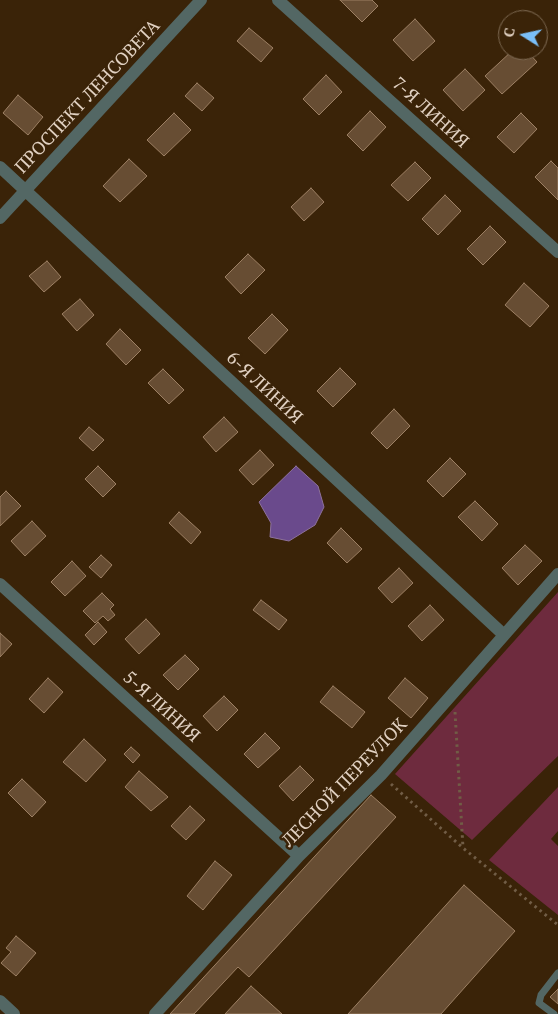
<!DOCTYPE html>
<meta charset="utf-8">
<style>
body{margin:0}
#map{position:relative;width:558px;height:1014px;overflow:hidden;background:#3a2308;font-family:"PT Serif",serif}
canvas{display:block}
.north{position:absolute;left:498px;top:10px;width:50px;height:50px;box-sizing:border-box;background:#3a2308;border:1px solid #7d6952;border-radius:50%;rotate:280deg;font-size:14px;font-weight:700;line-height:20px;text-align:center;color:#e1d1c2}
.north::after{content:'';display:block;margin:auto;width:18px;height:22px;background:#7abff8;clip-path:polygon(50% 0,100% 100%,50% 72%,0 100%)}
</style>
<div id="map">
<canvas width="558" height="1014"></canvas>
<div class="north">С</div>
</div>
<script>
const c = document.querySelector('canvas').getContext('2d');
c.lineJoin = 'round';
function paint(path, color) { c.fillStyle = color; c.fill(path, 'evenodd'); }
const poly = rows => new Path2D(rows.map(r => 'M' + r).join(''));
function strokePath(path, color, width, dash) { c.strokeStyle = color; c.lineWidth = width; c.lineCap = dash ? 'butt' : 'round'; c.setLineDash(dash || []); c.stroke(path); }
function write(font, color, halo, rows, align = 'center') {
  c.font = font + ' "PT Serif",serif'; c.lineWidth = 5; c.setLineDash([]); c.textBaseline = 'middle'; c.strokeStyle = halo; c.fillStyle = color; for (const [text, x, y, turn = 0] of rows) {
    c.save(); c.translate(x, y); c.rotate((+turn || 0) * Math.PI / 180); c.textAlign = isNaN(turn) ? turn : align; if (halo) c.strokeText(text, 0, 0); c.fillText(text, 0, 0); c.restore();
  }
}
paint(poly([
 [558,592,558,756,472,840,395,774],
 [558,787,558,831,551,839,558,846,558,915,489,860]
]), '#6e2b3e');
const water = poly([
 [296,466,318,486,324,507,315,525,289,541,270,537,271,523,259,502,296,466]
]);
paint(water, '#6a4a8c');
strokePath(water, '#8e729c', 1);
const building = poly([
 [340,0,372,0,378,6,362,22,340,0],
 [415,19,435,41,413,61,393,40,415,19],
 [249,28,273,48,261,62,237,41,249,28],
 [513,50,526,50,537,62,502,94,485,76,513,50],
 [465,69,485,90,463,111,443,90,465,69],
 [326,75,342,92,319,115,303,99,326,75],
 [197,83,214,98,202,111,185,96,197,83],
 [18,95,43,117,28,135,3,113,18,95],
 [370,111,386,127,363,151,347,135,370,111],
 [174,113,191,130,164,156,147,140,174,113],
 [521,113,537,129,514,153,497,137,521,113],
 [129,159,147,176,120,202,103,186,129,159],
 [551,161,558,168,558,200,535,177,551,161],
 [415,162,431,178,408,201,391,185,415,162],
 [311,188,324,202,304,221,291,207,311,188],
 [445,195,461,211,438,235,422,219,445,195],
 [490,226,506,242,483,265,467,249,490,226],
 [248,254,265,270,241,294,225,277,248,254],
 [47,261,61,277,44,292,29,276,47,261],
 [524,283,549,306,530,327,505,305,524,283],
 [80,299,94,315,77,331,62,314,80,299],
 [272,314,288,330,265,354,248,338,272,314],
 [120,329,141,350,126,365,106,344,120,329],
 [340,368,356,384,333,407,317,391,340,368],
 [163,369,184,390,169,404,148,383,163,369],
 [394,409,410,426,387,449,371,433,394,409],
 [224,417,238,432,216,452,203,437,224,417],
 [89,427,104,440,93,451,79,438,89,427],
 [260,450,274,465,253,485,239,470,260,450],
 [450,458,466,474,443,497,427,481,450,458],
 [98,466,116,484,103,497,85,479,98,466],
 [6,491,21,506,0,526,0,497,6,491],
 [475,501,498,524,482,541,458,517,475,501],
 [179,512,201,532,191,544,169,523,179,512],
 [32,521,46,536,25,556,11,541,32,521],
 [341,528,362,549,347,563,327,543,341,528],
 [525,545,542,561,518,585,502,568,525,545],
 [101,555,112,565,101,578,89,567,101,555],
 [72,561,86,576,65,596,51,582,72,561],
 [399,568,413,583,392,603,378,588,399,568],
 [102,593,114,605,110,609,115,615,108,621,103,616,95,623,83,611,102,593],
 [261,600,287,620,279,630,253,610,261,600],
 [430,605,444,620,422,641,408,626,430,605],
 [146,619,160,634,139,654,125,639,146,619],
 [98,622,107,632,94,645,85,635,98,622],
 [0,633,12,644,0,657,0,633],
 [185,655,199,669,178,690,163,675,185,655],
 [48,678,63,692,44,713,29,699,48,678],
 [405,678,428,698,411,718,388,698,405,678],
 [333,686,365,712,352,728,320,702,333,686],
 [224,696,238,710,217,731,203,716,224,696],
 [265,733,280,748,258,768,244,754,265,733],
 [84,739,106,760,86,782,63,762,84,739],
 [131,747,140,755,133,763,124,754,131,747],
 [300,766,314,780,293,801,279,786,300,766],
 [139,771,168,797,151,811,125,787,139,771],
 [22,779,46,802,32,817,8,793,22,779],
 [371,795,396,817,249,977,238,967,194,1014,170,1014,371,795],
 [190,806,205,820,186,840,171,826,190,806],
 [215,861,232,875,203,910,187,896,215,861],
 [464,885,515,931,441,1014,348,1014,464,885],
 [16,936,36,953,16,976,1,963,11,952,6,948,16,936],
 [251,986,282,1014,225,1014,251,986],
 [558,989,558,1004,550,997,558,989]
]);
paint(building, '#674d33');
strokePath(building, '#9d8064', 1);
strokePath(poly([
 [455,712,463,848],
 [391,784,463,848,558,925]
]), '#715d46', 3, [2.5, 4]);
strokePath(poly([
 [554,1014,539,1003,541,995,558,973]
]), '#536764', 7);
strokePath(poly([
 [278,0,558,252],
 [0,167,504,635],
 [0,218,201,0],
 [0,584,299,856],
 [0,1001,14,1014],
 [155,1014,299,856,381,775,558,574]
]), '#536764', 12);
write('18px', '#e1d1c2', '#3a2308', [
 ["ПРОСПЕКТ ЛЕНСОВЕТА",88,97,-47],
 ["7-Я ЛИНИЯ",430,113,42],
 ["6-Я ЛИНИЯ",264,388,43],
 ["5-Я ЛИНИЯ",161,707,42],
 ["ЛЕСНОЙ ПЕРЕУЛОК",345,783,-46]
]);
</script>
